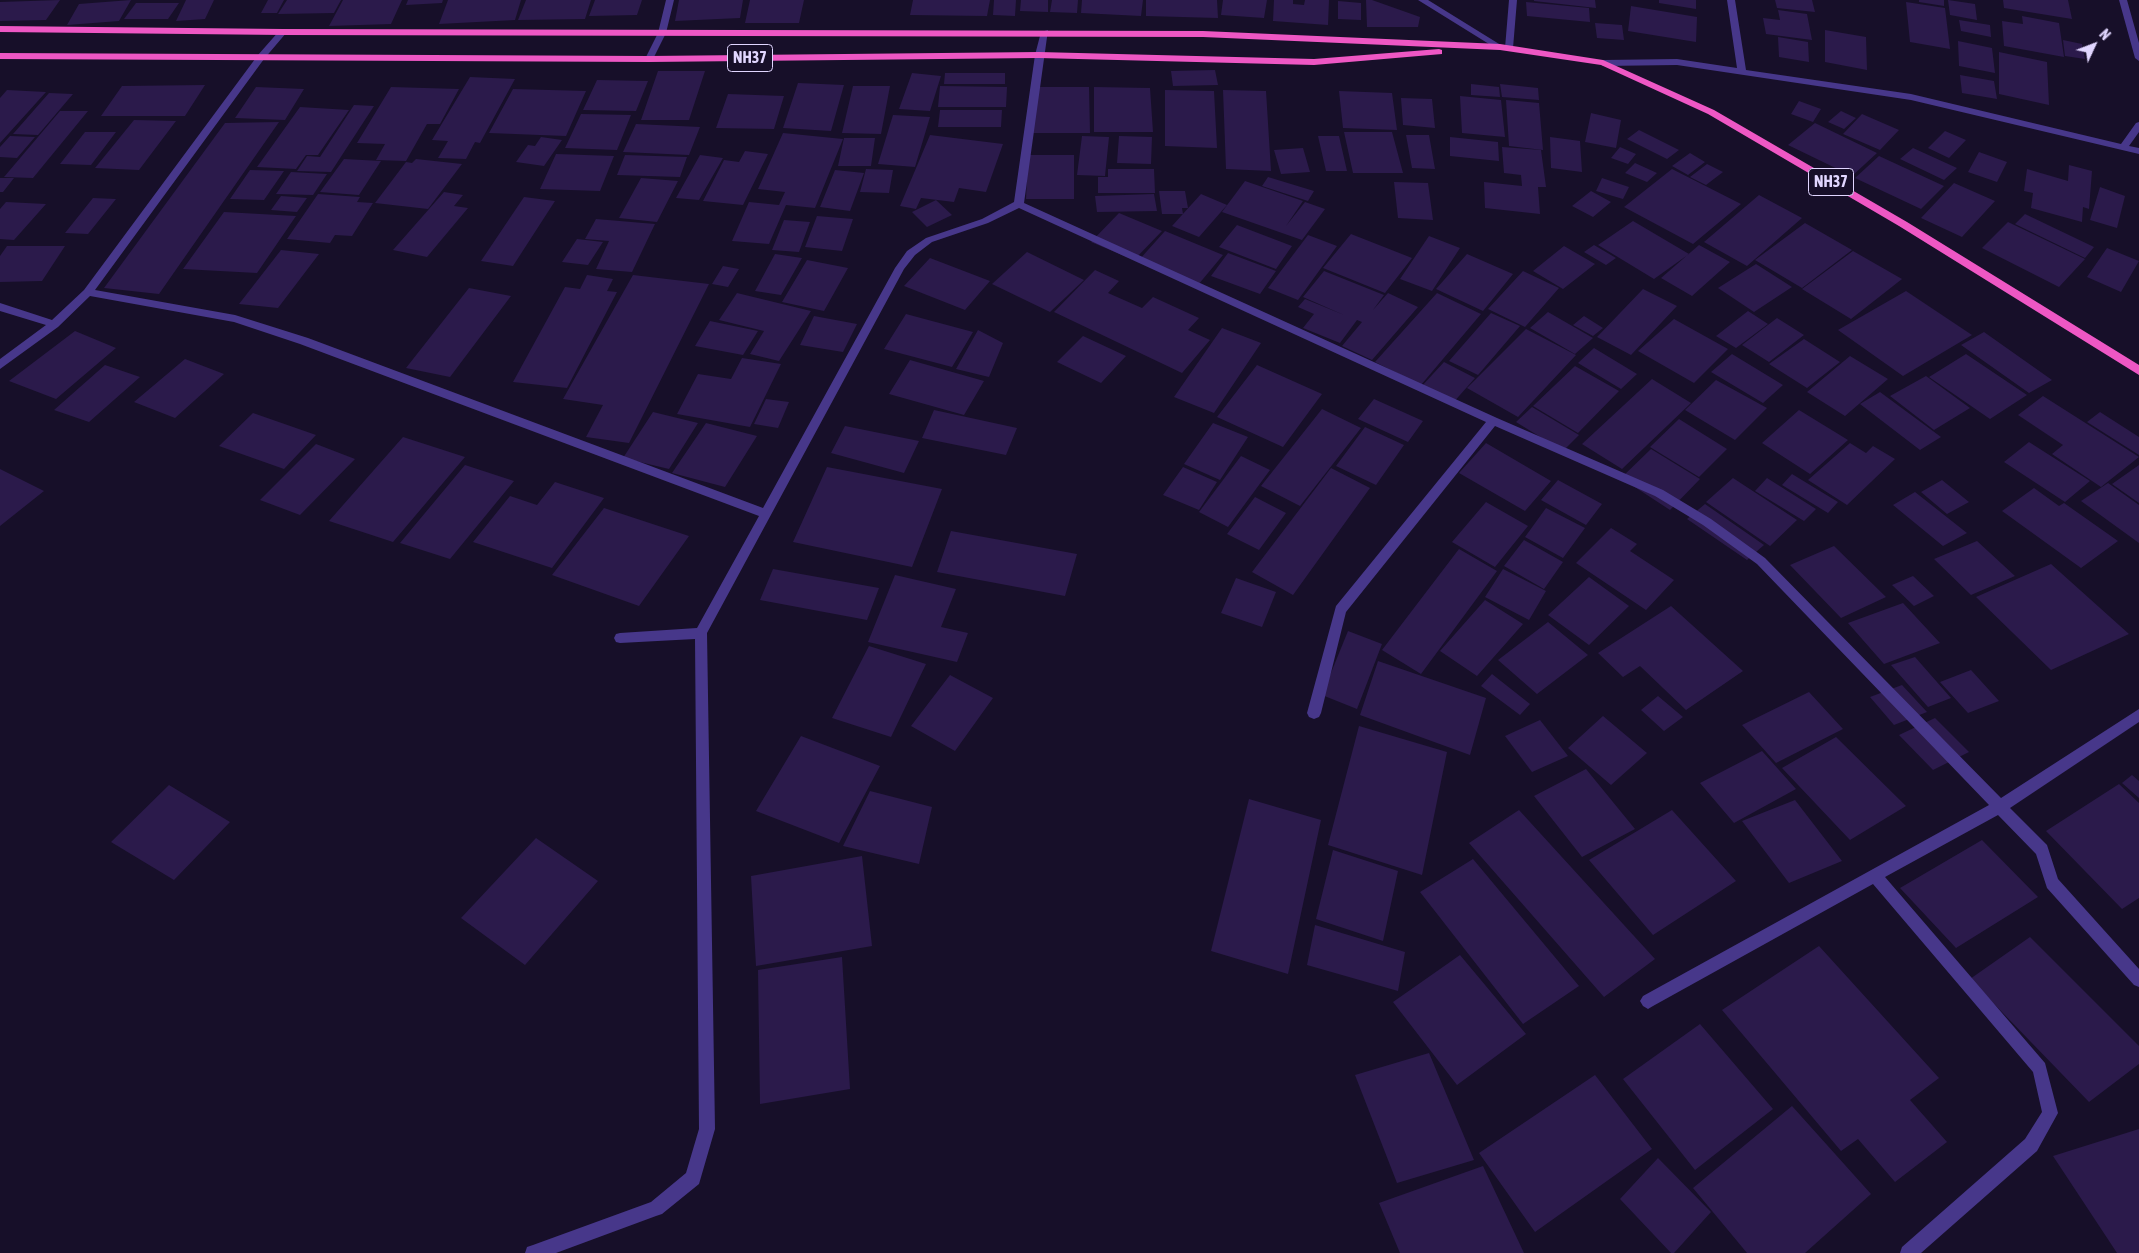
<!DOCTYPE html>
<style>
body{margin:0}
#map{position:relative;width:2139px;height:1253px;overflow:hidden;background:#170f29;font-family:"Asap Condensed",sans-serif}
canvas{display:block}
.north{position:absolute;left:2069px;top:20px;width:50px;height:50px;-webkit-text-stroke:4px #170f29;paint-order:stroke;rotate:47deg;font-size:14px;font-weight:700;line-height:20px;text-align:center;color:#e1d6ff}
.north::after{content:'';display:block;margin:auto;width:18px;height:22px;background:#e1d6ff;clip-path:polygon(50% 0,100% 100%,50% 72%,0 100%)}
</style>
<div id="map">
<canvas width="2139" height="1253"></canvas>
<div class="north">N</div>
</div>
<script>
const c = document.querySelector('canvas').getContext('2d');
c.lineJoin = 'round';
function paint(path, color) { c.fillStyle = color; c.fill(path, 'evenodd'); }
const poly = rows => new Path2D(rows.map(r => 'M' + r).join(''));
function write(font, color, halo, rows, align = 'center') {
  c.font = font + ' "Asap Condensed",sans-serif'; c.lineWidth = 4.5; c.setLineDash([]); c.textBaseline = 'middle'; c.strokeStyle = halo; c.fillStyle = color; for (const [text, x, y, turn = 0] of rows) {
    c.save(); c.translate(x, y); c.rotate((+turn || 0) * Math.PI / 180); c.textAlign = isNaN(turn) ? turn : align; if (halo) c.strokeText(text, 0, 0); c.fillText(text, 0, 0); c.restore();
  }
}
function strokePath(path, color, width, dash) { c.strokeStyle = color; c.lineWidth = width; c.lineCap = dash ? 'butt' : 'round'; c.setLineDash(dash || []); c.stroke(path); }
paint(poly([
 [60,0,46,20,0,21,0,2],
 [131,0,119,21,67,25,79,4],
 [186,0,214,0,205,19,176,21],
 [268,0,284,0,277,13,261,13],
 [287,0,341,0,334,13,278,14],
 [343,0,402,0,391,24,329,26],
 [408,0,443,0,442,3,406,5],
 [448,0,521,0,515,20,439,24],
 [526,0,591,0,585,19,518,20],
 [595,0,642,0,637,15,589,16],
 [679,0,743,0,740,18,675,21],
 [750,0,804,0,799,23,745,23],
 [913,0,990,0,987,16,910,15],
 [994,0,1016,0,1015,16,993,15],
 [1021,0,1048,0,1048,12,1020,11],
 [1052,0,1078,0,1077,13,1050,12],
 [1082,0,1143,0,1141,16,1081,13],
 [1146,0,1217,0,1218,18,1146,16],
 [1223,0,1267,0,1264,18,1221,15],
 [1274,0,1293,0,1293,4,1304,5,1305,0,1329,0,1328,25,1273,21],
 [1366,0,1372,0,1420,17,1418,27,1367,27],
 [1534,0,1595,0,1596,8,1534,1],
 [1659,0,1696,0,1696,9,1659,3],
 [1775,0,1812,0,1815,12,1777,8],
 [1919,0,1944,0,1944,6,1919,2],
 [1948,0,1975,4,1977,20,1950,15],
 [2003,0,2068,0,2072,19,2004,8],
 [1338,1,1361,3,1361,20,1338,19],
 [1526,2,1589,8,1590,22,1527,16],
 [1906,2,1945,8,1950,49,1910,42],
 [136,3,179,3,168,19,124,19],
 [1631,6,1697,17,1696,42,1628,31],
 [1778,10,1807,14,1812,40,1766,34,1763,18,1780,20],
 [2022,16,2059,23,2064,57,2004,46,2002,21,2023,24],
 [1959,20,1990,25,1991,37,1961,31],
 [1595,23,1622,25,1624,40,1597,38],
 [1825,30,1866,37,1867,70,1825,62],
 [1778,37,1808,42,1809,62,1779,57],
 [2063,40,2082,44,2085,59,2065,56],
 [1958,41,1992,48,1995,73,1959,66],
 [1999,52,2047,62,2049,105,1999,94],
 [1215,70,1218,85,1173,86,1171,71],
 [658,71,705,71,689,120,641,120],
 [912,73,941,76,930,111,899,109],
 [945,73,1005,73,1005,84,944,84],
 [1960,75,1994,81,1997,99,1962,93],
 [470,77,515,79,480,143,475,142,466,159,438,158,448,141,432,140],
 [597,80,648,81,636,111,583,110],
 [798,83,844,85,831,131,783,128],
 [1471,84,1499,87,1500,97,1471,95],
 [1500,84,1538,88,1539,100,1502,97],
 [205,85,185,116,101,116,122,86],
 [853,86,890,86,881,134,842,133],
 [940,86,1007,87,1006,107,938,107],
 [256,87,304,89,285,120,235,118],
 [391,87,459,89,440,124,427,124,406,161,376,160,385,144,357,143],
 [1036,87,1089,87,1090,133,1033,133],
 [1094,87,1150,88,1153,132,1094,132],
 [513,89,586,91,566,136,489,133],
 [7,90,46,92,0,143,0,98],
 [1165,90,1214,91,1217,148,1165,146],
 [1223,90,1266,91,1271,171,1226,169],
 [1339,91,1392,93,1397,130,1343,128],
 [49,93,73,94,38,135,13,134],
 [728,94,784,96,774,129,716,128],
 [1460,96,1501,100,1505,137,1462,133],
 [1401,98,1432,99,1435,128,1403,125],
 [1506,100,1539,103,1543,150,1509,146],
 [1799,101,1821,109,1813,122,1791,114],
 [354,105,374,106,331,172,297,171,307,156,320,157],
 [300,107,349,110,318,155,306,155,296,169,257,167],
 [940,110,1002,110,1001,127,938,127],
 [60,111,88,111,33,178,4,177],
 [1841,111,1856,118,1844,129,1828,122],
 [1591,113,1621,120,1616,148,1585,142],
 [581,114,631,115,617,150,565,148],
 [1862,114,1899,130,1880,150,1843,134],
 [893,115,930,117,915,167,878,164],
 [134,120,176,121,139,170,95,168],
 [279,122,159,294,104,288,225,123],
 [1815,123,1877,153,1852,176,1788,145],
 [636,124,700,127,689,155,623,152],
 [1639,130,1679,150,1667,159,1627,139],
 [1945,131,1966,140,1949,158,1928,148],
 [85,132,116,132,91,165,60,164],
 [1344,132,1392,132,1403,173,1353,173],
 [783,133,843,139,815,208,786,205,769,244,732,241,749,202,779,205,785,192,758,189],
 [930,135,1003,144,986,192,959,188,954,202,921,198,916,209,900,206],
 [1406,135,1429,135,1435,169,1412,168],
 [10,136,35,137,17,158,0,157,0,147],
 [1082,136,1109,137,1105,176,1077,175],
 [1119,136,1152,137,1151,164,1117,163],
 [1318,136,1339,136,1347,171,1326,171],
 [541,137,562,140,544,166,516,162,528,145,535,146],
 [1450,137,1498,142,1499,161,1450,156],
 [1550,137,1580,141,1582,172,1551,168],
 [844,138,875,138,871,166,838,166],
 [1502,147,1541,150,1546,187,1532,187,1538,187,1540,214,1485,208,1484,182,1522,186,1521,175,1504,173],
 [1620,147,1636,154,1628,164,1611,158],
 [1303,148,1310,172,1281,174,1274,150],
 [1913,148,1957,168,1944,180,1900,159],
 [745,151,768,154,743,205,703,201,724,160,739,162],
 [1979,152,2007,162,1997,182,1968,172],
 [1690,153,1705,162,1688,175,1672,166],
 [556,154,614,156,600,191,540,189],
 [625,155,687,157,680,177,617,175],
 [700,155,723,158,699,200,676,198],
 [1028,155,1074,155,1074,199,1026,199],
 [1879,156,1944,186,1921,209,1855,178],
 [344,159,381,161,359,195,320,192],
 [416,159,462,164,428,209,375,203,406,162,412,163],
 [1635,163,1657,173,1647,182,1625,173],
 [1707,164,1723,172,1706,185,1690,177],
 [2069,165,2092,171,2089,209,2083,207,2082,222,2031,208,2033,193,2024,191,2027,169,2068,181],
 [866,169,893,170,889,193,860,192],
 [1108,169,1154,169,1155,193,1098,193,1098,177,1108,177],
 [1672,169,1741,204,1693,244,1624,207],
 [250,170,284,171,264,200,230,199],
 [835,170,864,173,850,211,820,207],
 [291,172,327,174,313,195,276,194],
 [1268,177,1314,191,1308,201,1262,186],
 [0,178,14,178,3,192,0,192],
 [641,178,678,181,657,222,619,218],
 [1602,178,1629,187,1623,199,1596,191],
 [1245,181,1303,201,1286,226,1305,202,1325,209,1302,240,1222,212],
 [1394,182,1428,183,1433,220,1398,218],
 [1954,183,1995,201,1962,237,1921,218],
 [2100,187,2125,196,2117,228,2090,220],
 [1159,191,1185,191,1188,208,1182,208,1183,214,1162,214],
 [1591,191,1611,202,1593,217,1572,206],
 [444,192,463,195,454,206,468,208,427,257,393,250],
 [318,194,360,197,357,202,373,203,352,236,335,235,330,243,287,239],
 [1154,194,1157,211,1097,212,1095,196],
 [1201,194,1227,205,1199,237,1172,226],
 [1759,195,1802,218,1747,266,1704,242],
 [281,196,307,198,297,212,271,210],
 [524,197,555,201,513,266,481,261],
 [93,198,116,199,88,234,65,233],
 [936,200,952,215,927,227,912,212],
 [6,202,46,204,14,240,0,239,0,209],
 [224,212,296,216,257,273,183,269],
 [1119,213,1162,231,1134,260,1091,242],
 [2025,214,2094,247,2085,258,2015,224],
 [817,216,853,219,842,251,805,247],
 [596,219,655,224,632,272,596,269,609,241,585,239],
 [784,220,810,222,799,252,772,250],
 [1633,221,1689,254,1654,279,1598,245],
 [2008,222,2085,259,2059,287,1982,248],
 [1805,223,1852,250,1802,288,1755,260],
 [1237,225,1292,246,1276,269,1219,247],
 [1165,231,1223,255,1198,285,1139,260],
 [1351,234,1412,258,1385,293,1323,268],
 [1308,235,1337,246,1298,300,1268,288],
 [1429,236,1460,248,1432,291,1400,279],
 [577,239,603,242,588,265,562,262],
 [1594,245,1616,258,1606,265,1584,252],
 [1699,245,1730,262,1692,296,1661,278],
 [7,246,65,246,42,281,0,282,0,256],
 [1564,246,1595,264,1563,289,1533,271],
 [2107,248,2139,261,2121,292,2087,277],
 [281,250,319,254,278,308,239,304],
 [1853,251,1902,279,1851,319,1802,289],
 [1027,252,1084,280,1050,312,992,284],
 [1228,253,1276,271,1260,294,1211,276],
 [775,254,802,258,781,295,755,291],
 [1467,254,1513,274,1483,311,1436,289],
 [930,258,990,281,965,310,904,286],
 [807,260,848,268,824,311,782,302],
 [1756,264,1792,287,1754,312,1718,288],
 [723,266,739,269,728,287,712,284],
 [1095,270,1119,281,1108,293,1142,308,1153,297,1199,318,1188,330,1210,340,1182,373,1054,312],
 [1324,271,1384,295,1373,310,1388,293,1418,307,1372,360,1342,346,1362,322,1357,320,1340,343,1303,328,1314,314,1298,307,1305,299,1344,315,1303,297],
 [1523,271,1559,288,1525,327,1488,309],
 [587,275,613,279,607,291,617,292,567,388,513,382,565,287,580,289],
 [633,275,709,284,629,443,586,437,603,405,563,399],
 [469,288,511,296,450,377,406,368],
 [1643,289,1677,306,1631,355,1597,337],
 [1906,291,1972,335,1903,376,1838,330],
 [737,293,811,311,779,361,750,354,764,331,719,320],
 [1437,293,1481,314,1421,385,1375,362],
 [1748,311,1768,324,1736,348,1716,336],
 [1548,312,1593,338,1575,354,1530,328],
 [1491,313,1520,326,1478,375,1449,361],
 [906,314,973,332,952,367,884,349],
 [814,316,857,324,843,352,800,345],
 [1584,316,1603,328,1593,336,1573,325],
 [1777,318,1804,335,1769,362,1742,345],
 [1674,319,1728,349,1694,383,1638,351],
 [710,321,758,331,743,355,695,346],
 [1222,328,1261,343,1214,413,1174,397],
 [1526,329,1576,355,1518,417,1467,388],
 [978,330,1003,343,989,377,956,369],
 [75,331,116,348,56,399,9,381],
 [1984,332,2052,380,2029,393,1961,345],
 [1083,336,1126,356,1101,383,1057,362],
 [1804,339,1840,362,1807,388,1769,364],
 [1594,348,1637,374,1621,389,1578,363],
 [1732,354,1783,385,1763,403,1711,372],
 [1966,354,2027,395,1990,419,1929,377],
 [1850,356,1888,379,1845,416,1807,392],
 [742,358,781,364,750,427,677,414,698,374,731,379],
 [185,359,224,374,175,418,134,402],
 [910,360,984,381,964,415,889,394],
 [1444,362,1475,378,1452,404,1421,387],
 [105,365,140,377,89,422,54,410],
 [1257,365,1322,394,1283,447,1217,417],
 [1575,366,1619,391,1578,433,1533,406],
 [1926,376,1970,408,1934,430,1890,396],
 [1652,379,1691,403,1622,469,1582,444],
 [1716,380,1767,408,1735,440,1685,410],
 [1880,392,1941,437,1920,450,1860,404],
 [2043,396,2139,457,2101,487,2052,454,2063,445,2018,415],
 [766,399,789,402,778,428,754,424],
 [1374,399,1423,421,1408,442,1358,419],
 [1532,407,1579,435,1563,451,1516,422],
 [1322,409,1361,428,1300,506,1261,486],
 [934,410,1017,428,1006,455,922,438],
 [1799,410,1848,440,1810,474,1762,443],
 [653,412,698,423,669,469,623,458],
 [2100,412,2139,437,2139,455,2087,422],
 [253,413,316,435,284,469,219,446],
 [1679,419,1727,449,1699,477,1650,447],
 [706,423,757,436,725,487,672,473],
 [1213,423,1248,437,1220,480,1184,464],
 [845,426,919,441,904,473,831,453],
 [1365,427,1404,445,1376,485,1336,466],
 [403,437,465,457,393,542,329,521],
 [2029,442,2090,481,2065,502,2004,462],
 [1486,443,1551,481,1525,511,1459,473],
 [1850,443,1866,453,1873,446,1895,459,1847,505,1808,480],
 [316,444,355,459,300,515,260,500],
 [1651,449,1700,479,1670,510,1621,478],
 [1241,456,1270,470,1228,527,1199,512],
 [465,465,514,481,450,559,400,543],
 [2139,465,2139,503,2112,484],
 [827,467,942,489,912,567,793,542],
 [1183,467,1217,482,1199,510,1163,495],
 [1331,468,1370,488,1293,595,1252,572],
 [0,469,44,491,0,526],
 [1792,474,1838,502,1828,513,1782,485],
 [1733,478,1797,520,1770,546,1706,502],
 [1767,478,1816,509,1804,521,1755,491],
 [1558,480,1602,504,1586,525,1541,500],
 [1942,480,1969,502,1947,514,1921,492],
 [555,482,604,498,552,568,473,542,510,496,537,505],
 [2108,483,2139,505,2139,543,2081,501],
 [2034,488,2059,506,2064,503,2118,541,2081,568,2002,511],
 [1915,492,1967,533,1943,546,1893,505],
 [1255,497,1286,513,1259,550,1227,534],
 [1486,502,1528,526,1495,567,1452,542],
 [1705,504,1764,545,1747,560,1687,519],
 [604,508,689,536,639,606,552,575],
 [1546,508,1585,528,1563,558,1525,537],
 [1611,528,1637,544,1630,551,1674,580,1646,610,1576,563],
 [951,531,1077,554,1065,596,937,572],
 [1524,540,1563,562,1544,589,1504,566],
 [1977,541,2015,576,1971,595,1934,559],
 [1834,546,1886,597,1841,618,1790,565],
 [1459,549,1497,571,1421,674,1382,650],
 [2051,564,2129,634,2051,670,1976,597],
 [773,569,879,588,867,620,760,600],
 [1503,569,1546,591,1529,620,1485,597],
 [895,575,956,589,941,627,968,633,957,662,868,642],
 [1913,576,1934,596,1914,606,1892,585],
 [1589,577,1629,606,1589,645,1548,615],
 [1236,578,1276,592,1262,627,1221,613],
 [1485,600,1523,624,1477,676,1440,651],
 [1903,603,1940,643,1884,664,1848,623],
 [1671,606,1743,671,1686,710,1640,666,1623,677,1598,653],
 [1548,622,1588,655,1537,694,1498,660],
 [1348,631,1382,644,1357,709,1322,695],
 [869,646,926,664,891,737,832,718],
 [1915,657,1951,698,1928,707,1891,665],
 [1378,661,1486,698,1470,755,1360,715],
 [1971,670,1999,701,1968,713,1940,682],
 [1492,674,1530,704,1520,715,1481,686],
 [950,675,993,698,955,751,911,726],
 [1902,685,1927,712,1894,725,1870,697],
 [1809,692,1843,729,1776,763,1742,725],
 [1658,696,1683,717,1664,731,1641,710],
 [1603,716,1647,753,1611,785,1568,748],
 [1935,718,1969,752,1933,770,1899,735],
 [1540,720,1568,756,1532,772,1505,736],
 [1359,726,1447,752,1422,875,1328,845],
 [801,736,880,766,839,843,756,811],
 [1836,737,1906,806,1850,840,1782,768],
 [1762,751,1796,789,1734,823,1700,783],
 [1586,769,1635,829,1582,857,1534,796],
 [2132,775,2139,781,2139,798,2122,783],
 [2119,784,2139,803,2139,898,2122,909,2046,831],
 [169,785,230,822,174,880,111,842],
 [870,791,932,807,919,864,843,846],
 [1249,799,1321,820,1288,974,1211,951],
 [1795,800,1842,861,1789,883,1742,821],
 [1519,810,1655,959,1604,997,1469,843],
 [1672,810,1736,881,1653,935,1589,860],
 [536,838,598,881,525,965,461,918],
 [1982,840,2038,897,1956,948,1900,888],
 [1333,850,1398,871,1383,941,1316,919],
 [862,856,872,946,756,966,751,876],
 [1473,859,1579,986,1523,1024,1420,892],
 [1315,925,1405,952,1398,991,1307,965],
 [2030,937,2139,1046,2139,1064,2089,1102,1970,979],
 [1819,946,1939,1078,1910,1100,1947,1142,1895,1182,1858,1139,1841,1151,1722,1010],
 [1460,955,1526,1034,1457,1085,1393,1002],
 [842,957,850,1089,760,1104,758,970],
 [1700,1024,1773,1109,1695,1170,1623,1079],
 [1429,1053,1474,1160,1397,1183,1355,1075],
 [1595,1075,1652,1149,1535,1232,1479,1153],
 [1792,1106,1871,1194,1805,1253,1747,1253,1693,1188],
 [2139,1129,2139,1253,2117,1253,2053,1156],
 [1658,1158,1711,1212,1674,1253,1671,1253,1620,1199],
 [1483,1166,1524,1253,1400,1253,1379,1203]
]), '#2b1a4b');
paint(poly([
 [666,0,674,0,666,33,652,61,646,61,645,59,658,33,666,0],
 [1418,0,1428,0,1504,47,1497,49,1418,0],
 [1509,0,1517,0,1513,48,1509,51,1505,48,1509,0],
 [1727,0,1735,0,1746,70,1911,94,2121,144,2136,123,2139,122,2139,132,2129,146,2139,148,2139,154,1911,100,1677,65,1603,66,1599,63,1603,60,1677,59,1737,68,1727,0],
 [2119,0,2127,0,2139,43,2139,61,2135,58,2119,0],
 [280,30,287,32,264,59,95,290,235,315,308,338,763,508,895,268,907,251,926,238,982,219,1014,202,1035,55,1041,32,1048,30,1024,203,1497,418,1663,490,1711,519,1765,558,2001,798,2139,709,2139,722,2010,808,2047,845,2058,879,2139,969,2139,987,2134,985,2047,888,2036,854,1998,815,1885,877,2045,1063,2058,1113,2037,1151,1921,1253,1900,1253,1902,1247,2025,1139,2042,1112,2033,1072,1873,884,1653,1006,1648,1009,1643,1006,1640,1001,1643,996,1989,805,1757,564,1703,525,1655,496,1495,426,1346,612,1321,713,1319,717,1314,719,1309,717,1307,713,1336,606,1486,422,1019,208,988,223,932,242,915,255,904,269,707,633,715,1129,699,1184,662,1214,656,1216,556,1253,525,1253,527,1247,533,1245,651,1202,686,1173,699,1129,695,639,620,643,616,642,614,638,616,634,620,633,697,628,759,516,300,344,234,322,90,296,58,327,0,369,0,359,46,325,0,311,0,303,52,320,84,290,258,55,280,30]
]), '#47378a');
paint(poly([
 [0,26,283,29,1203,31,1500,44,1603,60,1714,110,1907,222,2139,365,2139,375,1899,226,1708,114,1601,65,1500,50,1203,37,283,35,0,32,0,26],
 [1439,49,1442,50,1442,54,1314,65,1039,58,649,62,0,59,0,53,649,56,1039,52,1314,59,1439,49]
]), '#ee57c4');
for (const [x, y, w] of [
 [750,58,45],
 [1831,182,45]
]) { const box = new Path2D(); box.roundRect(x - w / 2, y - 13.5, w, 27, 4); c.fillStyle = '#170f29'; c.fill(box); strokePath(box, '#e1d6ff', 1); }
write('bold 16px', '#e1d6ff', null, [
 ["NH37",750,58],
 ["NH37",1831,182]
]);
</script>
